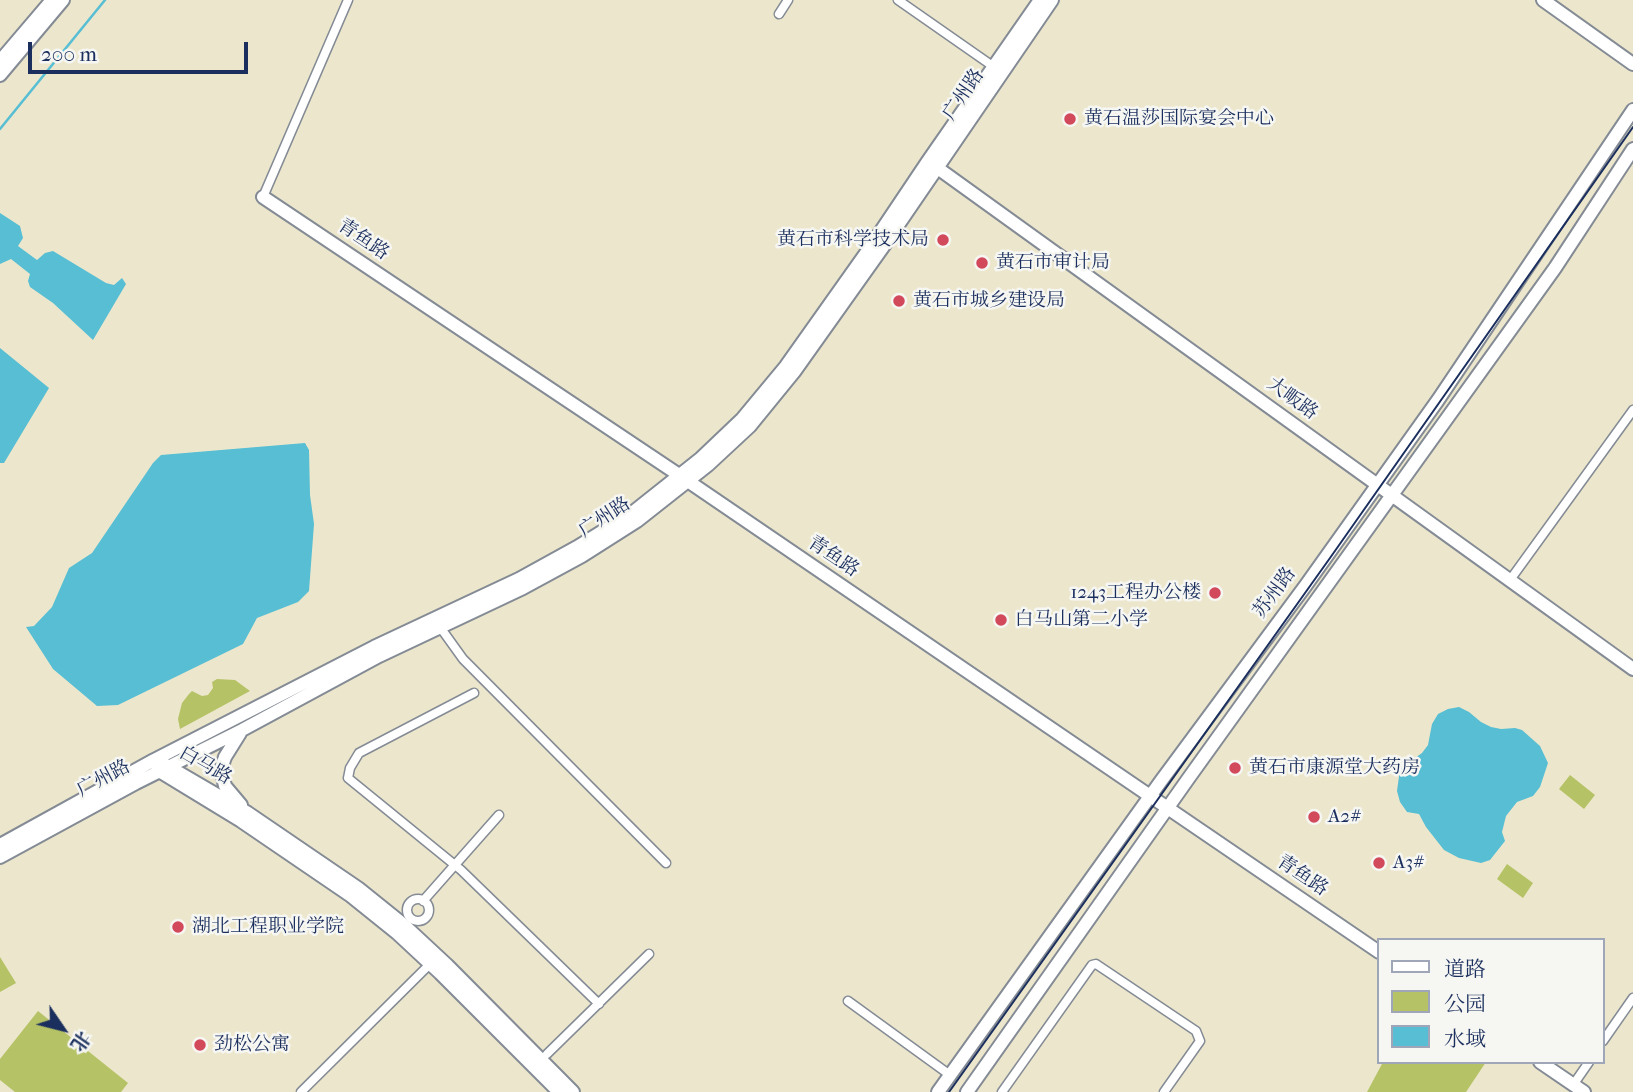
<!DOCTYPE html>
<meta charset="utf-8">
<style>
body{margin:0}
#map{position:relative;width:1633px;height:1092px;overflow:hidden;background:#ece7cc;font-family:"IM FELL French Canon","Noto Serif SC",serif}
canvas{display:block}
.legend{position:absolute;left:1377px;top:938px;width:228px;height:126px;box-sizing:border-box;background:#f6f6f2;border:2px solid #9ea6b7;margin:0;padding:9px 12px;list-style:none;font-size:21px;color:#1b2f5e}
.legend li{display:flex;align-items:center;gap:14px;height:35px}
.legend b{width:35px;border:2px solid #9ea6b7}
.north{position:absolute;left:28px;top:994px;width:70px;height:70px;-webkit-text-stroke:5px #f6f6f2;paint-order:stroke;rotate:125deg;font-size:19px;font-weight:700;line-height:28px;text-align:center;color:#1b2f5e}
.north::after{content:'';display:block;margin:auto;width:24px;height:32px;background:#1b2f5e;clip-path:polygon(50% 0,100% 100%,50% 72%,0 100%)}
.scale{position:absolute;left:28px;top:42px;width:220px;height:32px;box-sizing:border-box;border:4px solid #1b2f5e;border-top:0;padding-left:9px;font-size:21px;line-height:24px;white-space:nowrap;color:#1b2f5e;-webkit-text-stroke:5px #f6f6f2;paint-order:stroke}
</style>
<div id="map">
<canvas width="1633" height="1092"></canvas>
<ul class="legend">
<li><b style="height:9px;background:#fff"></b>道路</li>
<li><b style="height:19px;background:#b5c265"></b>公园</li>
<li><b style="height:19px;background:#57bed4"></b>水域</li>
</ul>
<div class="north">北</div>
<div class="scale">200 m</div>
</div>
<script>
const c = document.querySelector('canvas').getContext('2d');
c.lineJoin = 'round';
function paint(path, color) { c.fillStyle = color; c.fill(path, 'evenodd'); }
const poly = rows => new Path2D(rows.map(r => 'M' + r).join(''));
function strokePath(path, color, width, dash) { c.strokeStyle = color; c.lineWidth = width; c.lineCap = dash ? 'butt' : 'round'; c.setLineDash(dash || []); c.stroke(path); }
function write(font, color, halo, rows, align = 'center') {
  c.font = font + ' "IM FELL French Canon","Noto Serif SC",serif'; c.lineWidth = 5; c.setLineDash([]); c.textBaseline = 'middle'; c.strokeStyle = halo; c.fillStyle = color; for (const [text, x, y, turn = 0] of rows) {
    c.save(); c.translate(x, y); c.rotate((+turn || 0) * Math.PI / 180); c.textAlign = isNaN(turn) ? turn : align; if (halo) c.strokeText(text, 0, 0); c.fillText(text, 0, 0); c.restore();
  }
}
paint(poly([
 [217,679,235,680,250,691,180,729,178,719,182,703,189,694,192,691,202,696,208,695,213,688,212,682],
 [1570,775,1595,795,1584,809,1559,789],
 [1507,864,1533,883,1523,898,1497,879],
 [0,957,16,983,0,992],
 [38,1011,128,1083,121,1092,15,1092,0,1080,0,1059],
 [1383,1062,1486,1062,1466,1092,1367,1092]
]), '#b5c265');
paint(poly([
 [0,213,20,226,23,238,18,246,37,260,45,253,53,251,106,283,114,285,122,278,126,284,93,340,53,303,30,287,28,281,30,274,11,259,0,264],
 [0,348,49,388,4,463,0,463],
 [305,443,309,450,310,495,314,524,309,591,298,602,257,618,243,644,118,705,97,706,53,669,26,627,34,626,52,607,69,568,92,553,153,463,161,455],
 [1459,707,1469,712,1481,722,1491,727,1501,729,1515,728,1522,730,1540,746,1548,763,1540,787,1533,796,1517,802,1506,816,1502,832,1505,841,1490,860,1481,863,1459,858,1444,850,1426,827,1419,814,1407,812,1400,802,1397,791,1400,769,1422,753,1428,745,1432,724,1438,714,1448,709]
]), '#57bed4');
strokePath(poly([
 [0,129,105,0]
]), '#57bed4', 2.5);
const street = poly([
 [898,0,994,67],
 [779,14,788,0],
 [263,197,348,0],
 [1510,580,1633,410],
 [440,627,463,659,666,863],
 [474,693,359,753,350,768,348,778,461,870,599,1004],
 '407 910a11 11 0 1 1 22 0a11 11 0 1 1-22 0Z',
 [423,901,499,815],
 [848,1001,950,1075],
 [1603,1041,1633,998],
 [547,1054,649,954],
 [1573,1085,1589,1062],
 [301,1092,433,961],
 [1002,1092,1092,965,1096,964,1196,1031,1200,1041,1164,1092]
]);
const secondary = poly([
 [1543,0,1633,64],
 [0,61,52,0],
 [0,75,63,0],
 [932,164,1633,669],
 [263,197,679,475,1379,952],
 [240,733,225,757,221,769,225,786,241,805],
 [164,764,248,813,358,888,404,925,447,965,573,1092],
 [157,767,159,771,241,821,351,896,397,933,440,973,559,1092],
 [0,845,154,760,374,647,519,579,577,547,632,513,700,459,742,419,786,366,869,249,928,161,1040,0],
 [0,857,136,783,242,730,379,656,523,588,582,556,637,521,708,465,750,426,794,372,885,244,1052,0],
 [1540,1062,1584,1092],
 [938,1092,1161,781,1306,585,1438,400,1633,110],
 [967,1092,1188,779,1555,268,1633,149]
]);
strokePath(street, '#848b95', 11);
strokePath(secondary, '#848b95', 16);
strokePath(street, '#fff', 8);
strokePath(secondary, '#fff', 12);
strokePath(poly([
 [949,1092,1330,558,1633,127]
]), '#1b2f5e', 2);
for (const [x, y, r, color] of [
 [1070,119,7,"#d1495b"],
 [943,240,7,"#d1495b"],
 [982,263,7,"#d1495b"],
 [899,301,7,"#d1495b"],
 [1215,593,7,"#d1495b"],
 [1001,620,7,"#d1495b"],
 [1235,768,7,"#d1495b"],
 [1314,817,7,"#d1495b"],
 [1379,863,7,"#d1495b"],
 [178,927,7,"#d1495b"],
 [200,1045,7,"#d1495b"]
]) { const dot = new Path2D(); dot.arc(x, y, r, 0, 2 * Math.PI); c.fillStyle = color; c.fill(dot); strokePath(dot, '#f6f6f2', 2.5); }
write('19px', '#1b2f5e', '#f6f6f2', [
 ["广州路",964,95,-56],
 ["青鱼路",363,240,34],
 ["大畈路",1292,399,36],
 ["广州路",605,518,-33],
 ["青鱼路",833,557,34],
 ["苏州路",1275,593,-54],
 ["白马路",205,766,30],
 ["广州路",104,779,-28],
 ["青鱼路",1302,876,34]
]);
write('19px', '#1b2f5e', '#f6f6f2', [
 ["黄石温莎国际宴会中心",1084,119],
 ["黄石市科学技术局",929,240,"right"],
 ["黄石市审计局",996,263],
 ["黄石市城乡建设局",913,301],
 ["1243工程办公楼",1201,593,"right"],
 ["白马山第二小学",1015,620],
 ["黄石市康源堂大药房",1249,768],
 ["A2#",1328,817],
 ["A3#",1393,863],
 ["湖北工程职业学院",192,927],
 ["劲松公寓",214,1045]
], 'left');
</script>
